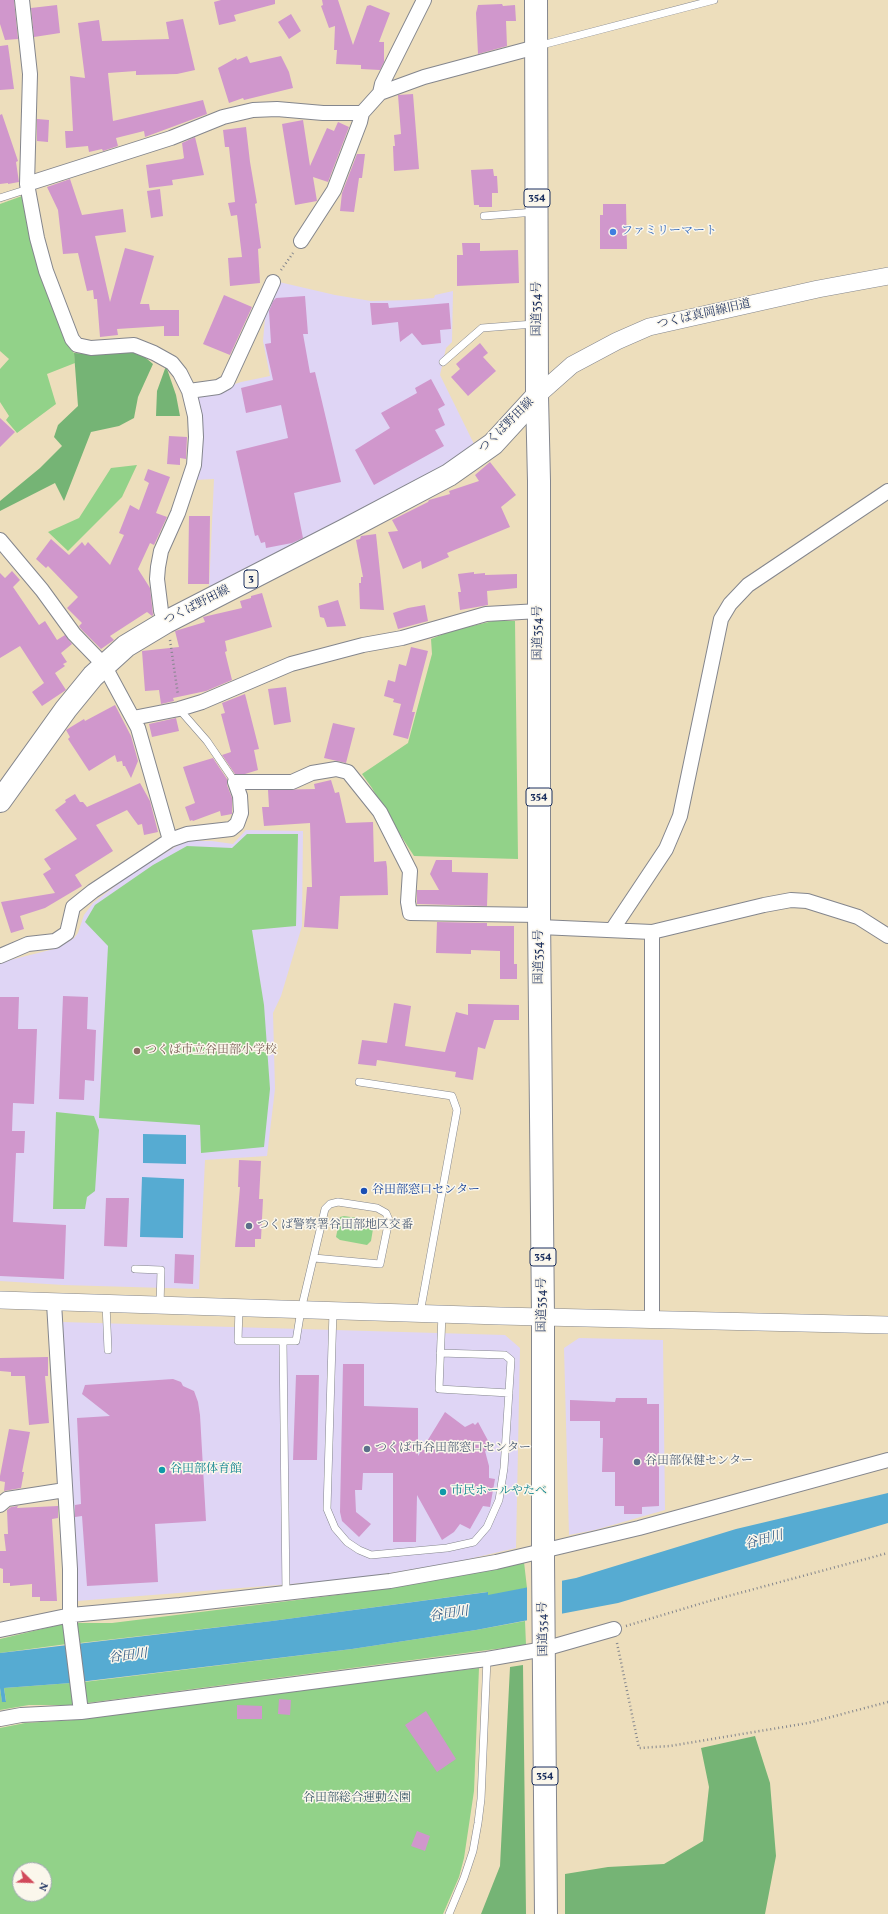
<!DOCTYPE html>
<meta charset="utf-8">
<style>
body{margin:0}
#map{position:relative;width:888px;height:1914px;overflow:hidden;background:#eddebc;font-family:Vollkorn,serif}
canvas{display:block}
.north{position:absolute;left:12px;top:1862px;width:40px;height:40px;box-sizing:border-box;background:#fbf7ec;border:1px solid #a1a7b3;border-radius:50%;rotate:113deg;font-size:11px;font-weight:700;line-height:16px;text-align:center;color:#1b2f5e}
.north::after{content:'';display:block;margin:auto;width:14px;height:18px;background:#d1495b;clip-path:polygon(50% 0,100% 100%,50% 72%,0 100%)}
</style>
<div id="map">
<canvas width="888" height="1914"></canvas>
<div class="north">N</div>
</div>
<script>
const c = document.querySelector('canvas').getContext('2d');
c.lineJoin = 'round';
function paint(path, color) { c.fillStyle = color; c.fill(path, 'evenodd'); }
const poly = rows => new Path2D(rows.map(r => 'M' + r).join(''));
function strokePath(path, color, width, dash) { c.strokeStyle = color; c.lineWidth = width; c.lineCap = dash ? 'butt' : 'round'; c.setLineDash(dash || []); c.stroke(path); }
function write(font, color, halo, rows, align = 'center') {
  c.font = font + ' Vollkorn,"Noto Serif JP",serif'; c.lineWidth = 3; c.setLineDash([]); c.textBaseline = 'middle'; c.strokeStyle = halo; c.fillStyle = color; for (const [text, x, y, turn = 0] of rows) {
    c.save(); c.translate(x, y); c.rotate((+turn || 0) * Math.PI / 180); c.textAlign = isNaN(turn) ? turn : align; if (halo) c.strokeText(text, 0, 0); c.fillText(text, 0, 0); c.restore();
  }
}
paint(poly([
 [279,282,335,295,371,301,410,300,434,298,435,295,453,291,452,342,446,348,440,375,474,444,446,465,209,589,214,479,195,480,196,397,241,382,270,376,263,341,266,307],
 [246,830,303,831,302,926,281,996,273,1013,275,1089,267,1156,205,1160,199,1289,63,1285,0,1281,0,964,10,960,58,948,74,938,78,933,84,915,93,903,135,871,185,841,212,841,233,844],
 [62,1322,505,1335,520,1348,516,1548,456,1562,354,1579,77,1601],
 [579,1338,663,1340,665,1510,595,1530,569,1535,564,1348]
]), '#dfd5f5');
paint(poly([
 [22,196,33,248,68,345,74,353,75,363,47,374,56,404,17,433,6,420,9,416,0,402,0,369,9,359,0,351,0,204],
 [137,465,122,497,68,551,48,532,79,518,111,468],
 [493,621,515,621,518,859,414,856,385,811,372,788,362,774,408,743,432,654,431,639,451,631],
 [247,834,298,834,296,926,252,930,264,1005,270,1089,264,1147,201,1153,200,1125,99,1118,108,946,85,922,95,905,153,865,187,846,232,848],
 [56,1112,94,1116,99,1130,95,1191,87,1197,85,1209,53,1209],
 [344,1216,371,1220,374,1223,371,1241,367,1245,340,1240,336,1237,340,1217],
 [524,1562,527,1588,488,1596,487,1592,272,1621,80,1643,77,1623,112,1623,345,1594,465,1574],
 [525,1621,526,1645,87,1703,84,1682,352,1649,476,1630],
 [63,1624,67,1644,0,1653,0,1639],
 [479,1668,474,1791,464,1858,459,1877,443,1914,0,1914,0,1728,25,1723,74,1720,106,1714],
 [20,1870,44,1870,44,1894,20,1894],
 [71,1683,73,1705,29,1705,0,1710,0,1688,2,1701,6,1701,4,1688]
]), '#92d289');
paint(poly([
 [129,351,140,353,153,364,138,397,134,418,119,426,91,432,64,501,55,483,0,511,0,501,40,468,62,446,54,437,58,425,78,406,74,353,89,354],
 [166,366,176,395,180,416,156,416,157,391],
 [523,1665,526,1914,481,1914,500,1866,510,1667],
 [755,1736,770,1783,776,1856,765,1914,565,1914,565,1874,608,1867,664,1864,703,1841,709,1787,701,1748]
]), '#75b475');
paint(poly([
 [143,1134,186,1135,186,1164,143,1163],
 [142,1177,184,1179,183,1238,140,1237],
 [888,1493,888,1523,618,1603,476,1630,352,1649,71,1683,4,1688,6,1702,2,1702,0,1688,0,1653,272,1621,488,1592,488,1595,576,1578,736,1529]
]), '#56abd2');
paint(poly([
 [562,1578,562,1616,527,1623,527,1586]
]), '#eddebc');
paint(poly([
 [0,0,14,0,18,39,5,40,0,24],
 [221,0,275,0,275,4,234,15,236,21,219,25,214,2],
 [322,0,338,0,353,45,367,6,370,5,390,13,379,42,384,42,384,62,380,70,361,69,361,65,336,64,337,50,334,50,335,26,329,28,321,6,323,5],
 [502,4,503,6,515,5,516,21,506,21,507,46,478,54,476,13,478,5],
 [57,5,60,33,34,37,31,8],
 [291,14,301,31,289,39,278,22],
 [183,19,195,70,177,74,136,75,136,71,108,73,113,121,203,100,207,114,145,137,144,131,116,138,118,146,103,151,102,149,89,152,88,146,66,148,65,131,73,131,70,76,85,78,78,23,99,20,102,41,169,39,166,22],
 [8,45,14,89,0,90,0,46],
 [247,56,250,63,281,56,289,72,293,88,244,100,243,98,229,103,218,68,236,58,237,60],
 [413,94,419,169,394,171,393,146,395,146,394,135,401,134,398,95],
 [2,114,18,161,16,162,19,182,8,184,8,183,0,184,0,115],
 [37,119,49,120,48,142,37,141],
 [303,120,310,166,327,128,334,131,338,122,349,127,328,182,313,177,317,201,295,205,282,124],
 [246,127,250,162,257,203,255,204,261,248,258,249,260,283,230,286,228,258,242,257,237,215,231,216,228,203,235,202,229,147,225,147,223,130],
 [195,137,204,175,172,180,173,185,149,188,146,165,182,159,184,158,182,143],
 [357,154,365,154,362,178,359,178,354,212,340,211,342,193],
 [493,169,494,176,497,176,498,193,492,193,492,207,479,207,479,205,474,205,471,170],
 [70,179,82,215,123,209,126,232,95,236,110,302,125,248,154,256,140,304,149,304,150,310,179,310,179,336,164,336,164,326,117,329,118,335,100,337,97,299,94,299,93,290,87,291,78,253,63,254,58,210,47,187],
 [160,189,163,216,151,218,147,191],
 [603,204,626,204,627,249,600,249,600,215,603,215],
 [462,243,480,243,480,251,518,250,519,283,457,286,457,255,463,255],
 [224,295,252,307,230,355,203,344],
 [305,296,308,334,303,334,310,373,315,372,341,482,294,493,303,538,292,543,266,548,265,542,261,543,258,535,255,536,236,451,288,438,281,405,246,413,241,388,273,380,265,344,271,343,269,311,273,301,276,298],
 [370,303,388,303,389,308,449,303,451,329,440,330,441,343,422,345,412,333,400,342,398,322,372,325],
 [480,343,488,353,483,357,496,371,468,396,451,377,460,369,456,364],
 [431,379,445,405,438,409,445,425,435,430,444,446,374,485,355,450,390,428,381,413,417,393,415,388],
 [0,418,15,432,0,447],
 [169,436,187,437,186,459,180,458,180,465,167,464],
 [490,462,516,495,501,507,510,527,447,553,449,557,422,569,421,561,403,569,388,532,398,531,392,520,428,502,429,500,450,494,449,491,479,481,475,475],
 [148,469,170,477,156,513,167,517,154,545,150,543,138,569,150,588,153,615,152,616,147,612,110,636,114,640,101,649,81,629,79,626,82,623,67,608,78,597,48,566,46,568,36,559,51,539,69,555,82,542,85,546,88,542,110,565,124,535,119,533,130,505,139,510,149,483,144,480],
 [189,516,210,516,209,584,188,584],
 [376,534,384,610,360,609,359,583,361,583,361,577,363,577,356,540,360,539,361,536],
 [12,571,20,580,13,587,39,625,45,621,57,640,65,635,72,644,61,653,67,662,63,664,65,666,55,673,66,690,42,706,32,692,44,683,20,646,0,658,0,573,5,578],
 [474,572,474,574,485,573,485,575,517,574,517,588,487,591,488,605,460,610,458,592,461,592,458,574],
 [262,593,272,627,225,641,227,651,225,652,232,680,206,691,173,698,174,701,161,704,159,690,145,691,142,651,179,647,175,631,205,622,203,617,242,608,240,601,251,598,251,596],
 [338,600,346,626,327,627,324,618,320,617,318,606],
 [425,605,428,621,398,629,393,613,408,608],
 [411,647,428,651,412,712,415,712,408,739,393,735,401,704,393,702,394,699,384,696,388,680,395,682,399,664,406,666],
 [286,687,291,722,274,725,268,689],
 [245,694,259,749,254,750,258,770,245,774,235,774,222,755,231,752,221,714,225,713,222,703],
 [115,705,131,736,138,761,131,778,125,766,123,766,122,761,117,762,115,755,89,771,68,739,70,737,66,730,84,719,85,721],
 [176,718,179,731,152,737,149,724],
 [333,723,355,728,346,763,324,758],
 [213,758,227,779,227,785,232,798,232,814,221,816,220,811,193,821,192,820,190,821,185,807,195,803,183,767],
 [331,780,335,793,339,792,346,823,373,822,374,862,386,861,387,867,388,895,340,896,338,929,304,927,307,887,312,887,310,823,264,826,262,807,269,807,268,790,315,789,314,784],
 [140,783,150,801,158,832,144,835,142,824,138,825,127,810,96,825,113,851,75,875,82,886,45,908,20,916,24,929,11,933,1,902,55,893,43,874,51,869,44,859,77,839,55,810,66,802,65,800,75,794,80,802,83,802,87,807],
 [436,860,452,860,452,872,488,873,487,906,417,904,417,890,439,890,430,874],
 [437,922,487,923,487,926,514,926,514,964,517,964,517,979,500,979,500,951,471,950,471,954,436,953],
 [63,996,88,997,87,1029,96,1030,94,1081,85,1080,84,1100,59,1099],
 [0,997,19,997,18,1029,37,1029,34,1104,13,1103,12,1131,25,1131,24,1153,16,1153,13,1222,66,1225,64,1279,0,1276],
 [394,1003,411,1006,405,1046,445,1052,456,1012,468,1015,468,1004,519,1005,519,1020,494,1020,485,1049,478,1047,473,1080,455,1077,456,1072,377,1060,376,1066,358,1064,362,1040,387,1043],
 [239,1160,261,1161,259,1199,263,1199,261,1239,255,1239,255,1247,235,1247,240,1187,238,1187],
 [106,1198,129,1198,127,1247,104,1246],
 [175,1254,194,1255,193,1284,174,1283],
 [48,1357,48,1376,45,1376,49,1423,29,1425,25,1376,11,1376,11,1372,0,1371,0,1358],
 [343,1364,364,1364,364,1406,418,1408,418,1456,445,1412,465,1427,473,1423,475,1425,478,1422,492,1448,485,1451,489,1466,489,1478,495,1479,490,1507,483,1506,470,1529,460,1524,454,1532,442,1540,417,1495,416,1542,393,1542,393,1473,363,1473,362,1490,355,1490,356,1512,371,1524,359,1537,342,1521,340,1512],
 [296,1375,319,1375,317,1460,293,1460],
 [173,1379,181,1382,183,1386,194,1391,198,1402,200,1415,206,1521,155,1524,158,1582,87,1586,82,1516,75,1517,75,1505,81,1504,77,1418,110,1416,82,1394,85,1385],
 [616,1398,647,1398,647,1404,659,1404,659,1506,642,1507,642,1514,624,1514,624,1506,615,1506,615,1472,602,1472,603,1438,600,1438,600,1421,570,1421,570,1400,615,1402],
 [9,1429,30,1432,22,1472,24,1472,21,1488,4,1491,5,1482,0,1481,0,1476],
 [18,1506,17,1508,58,1506,58,1518,52,1519,57,1601,40,1601,40,1597,32,1597,32,1584,10,1586,10,1583,3,1583,3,1569,0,1568,0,1551,6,1551,4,1534,8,1534,7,1510,11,1507],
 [279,1699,291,1700,290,1715,278,1714],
 [237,1705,262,1706,262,1719,237,1719],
 [426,1711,456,1759,437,1772,405,1725],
 [417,1831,430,1836,425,1851,411,1846]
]), '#d097cc');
const service = poly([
 [538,46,714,0],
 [0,198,28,189],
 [484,216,535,212],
 [443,362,482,328,534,324],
 [179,709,207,741,235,782],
 [359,1082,452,1096,457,1110,420,1313],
 [135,1269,161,1270,160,1306],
 [106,1304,108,1350],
 [239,1308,238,1341,296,1341,301,1310,325,1209,330,1204,338,1202,377,1208,386,1213,389,1220,380,1264,314,1258],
 [333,1311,327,1509,335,1528,347,1542,359,1550,371,1555,447,1548,474,1542,487,1527,499,1500,504,1468,511,1360,505,1355,440,1353],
 [442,1314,439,1389,509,1393],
 [283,1341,286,1593],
 [449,1914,464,1878,473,1851,478,1823,481,1799,487,1659]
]);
const minor = poly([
 [22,0,30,74,27,184,37,238,46,271,72,339,77,345,91,348,134,345,154,353,172,363,180,373,189,391,195,416,196,437,194,465,178,513,161,551,158,567,157,579,161,611,166,622],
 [380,93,424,77,536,47],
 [27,184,171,138,223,117,253,110,277,109,323,113,362,113],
 [301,241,334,190,360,122,362,113,380,93,382,84,424,0],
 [189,391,218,387,227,382,273,282],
 [0,540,42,590,74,634,104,665,138,728,170,840],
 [133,718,179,709,202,702,291,664,363,645,402,638,486,614,539,611],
 [540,927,652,932,764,905,791,900,807,901,858,917,888,936],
 [612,930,666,849,680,816,721,619,730,604,748,585,888,491],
 [0,956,28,944,55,941,67,933,73,907,93,891,170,840,187,834,231,829,237,824,241,813,240,796,235,782,292,782,312,773,336,769,348,772,380,812,410,871,408,902,410,913,539,915],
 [54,1303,70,1569,70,1624,81,1712],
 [652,1319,652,932],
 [0,1505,7,1499,65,1490],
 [0,1630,71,1615,180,1605,390,1581,496,1562,639,1528,888,1460],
 [0,1719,21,1715,81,1712,487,1659,544,1649,614,1629]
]);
const tertiary = poly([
 [537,396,572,365,617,341,649,327,818,289,888,276],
 [0,1300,500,1316,888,1325]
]);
const primary = poly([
 [0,801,66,709,93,676,126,646,166,622,345,530,449,475,493,444,537,396]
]);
const trunk = poly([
 [536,0,537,396,539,481,539,915,543,1317,543,1560,546,1914]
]);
strokePath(service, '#84868d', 8);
strokePath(minor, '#84868d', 16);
strokePath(tertiary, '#84868d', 18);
strokePath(primary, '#84868d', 24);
strokePath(trunk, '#84868d', 24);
strokePath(poly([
 [281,270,293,253],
 [170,640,178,695],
 [626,1626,706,1602,888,1553],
 [617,1643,639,1748,670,1746,808,1723,888,1702]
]), '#84868d', 2.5, [1, 3]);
strokePath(service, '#fff', 7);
strokePath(minor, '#fff', 14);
strokePath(tertiary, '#fff', 17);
strokePath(primary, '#fff', 22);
strokePath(trunk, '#fff', 22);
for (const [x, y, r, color] of [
 [613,232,4,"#3f7fe0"],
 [137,1051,4,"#8d6e63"],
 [364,1191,4,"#1a4fb4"],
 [249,1226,4,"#5c6f8a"],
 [367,1449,4,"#5c6f8a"],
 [637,1462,4,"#5c6f8a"],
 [162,1470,4,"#0f9aa8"],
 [443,1492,4,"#0f9aa8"]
]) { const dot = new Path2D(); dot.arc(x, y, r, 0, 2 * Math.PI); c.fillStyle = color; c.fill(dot); strokePath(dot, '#fbf7ec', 1.5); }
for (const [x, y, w] of [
 [537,198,26],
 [251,579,14],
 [539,797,26],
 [543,1257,26],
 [545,1776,26]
]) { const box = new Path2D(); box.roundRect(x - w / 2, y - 9, w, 18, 3); c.fillStyle = '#fbf7ec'; c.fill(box); strokePath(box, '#1b2f5e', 1); }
write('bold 11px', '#1b2f5e', null, [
 ["354",537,198],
 ["3",251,579],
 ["354",539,797],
 ["354",543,1257],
 ["354",545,1776]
]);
write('12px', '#366cbe', '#fbf7ec', [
 ["ファミリーマート",621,232]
], 'left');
write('12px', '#1b2f5e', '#fbf7ec', [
 ["国道354号",538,309,-90],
 ["つくば真岡線旧道",704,315,-13],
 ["つくば野田線",507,426,-45],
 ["つくば野田線",197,606,-27],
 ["国道354号",539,633,-90],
 ["国道354号",540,957,-90],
 ["国道354号",543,1305,-90],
 ["国道354号",544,1629,-91]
]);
write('12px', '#785e54', '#fbf7ec', [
 ["つくば市立谷田部小学校",145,1051]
], 'left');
write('12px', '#164399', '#fbf7ec', [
 ["谷田部窓口センター",372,1191]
], 'left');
write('12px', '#4e5e75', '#fbf7ec', [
 ["つくば警察署谷田部地区交番",257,1226],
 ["つくば市谷田部窓口センター",375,1449],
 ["谷田部保健センター",645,1462]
], 'left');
write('12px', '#0d838f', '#fbf7ec', [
 ["谷田部体育館",170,1470],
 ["市民ホールやたべ",451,1492]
], 'left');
write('12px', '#395869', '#fbf7ec', [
 ["谷田部総合運動公園",357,1799]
]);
write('italic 13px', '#305a87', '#fbf7ec', [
 ["谷田川",764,1541,-15],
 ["谷田川",449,1615,-8],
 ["谷田川",128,1657,-7]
]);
</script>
